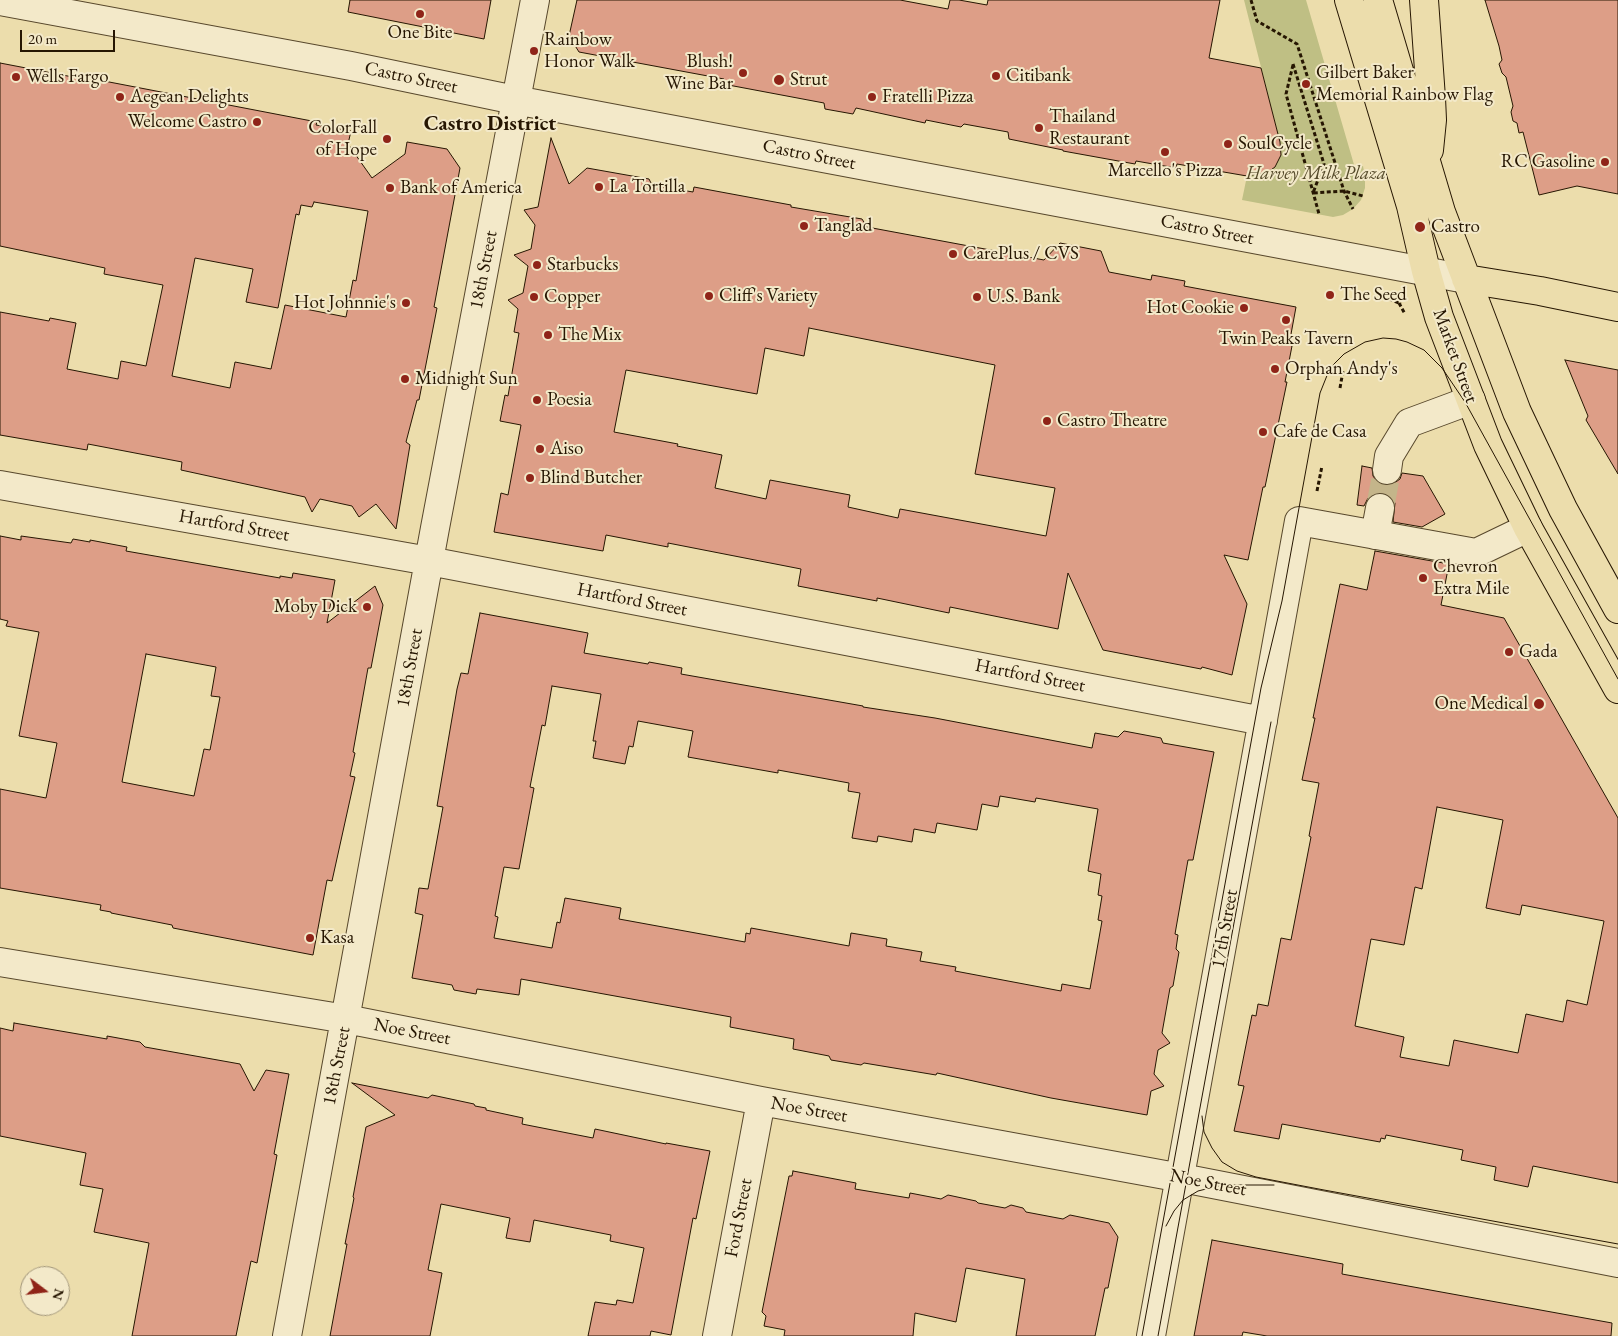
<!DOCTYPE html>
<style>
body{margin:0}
#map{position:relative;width:1618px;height:1336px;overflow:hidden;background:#ecddac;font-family:"EB Garamond",serif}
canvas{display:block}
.north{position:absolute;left:20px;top:1266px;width:50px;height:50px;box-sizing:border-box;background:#f3e9c9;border:1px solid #a19579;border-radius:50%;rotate:105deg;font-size:14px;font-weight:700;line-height:20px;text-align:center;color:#261602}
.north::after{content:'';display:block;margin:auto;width:18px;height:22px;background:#8f2418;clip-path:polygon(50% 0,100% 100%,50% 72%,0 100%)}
.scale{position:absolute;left:20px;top:30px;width:95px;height:22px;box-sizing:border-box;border:2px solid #261602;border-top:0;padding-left:6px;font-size:15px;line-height:18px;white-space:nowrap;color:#261602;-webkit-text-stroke:4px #f3e9c9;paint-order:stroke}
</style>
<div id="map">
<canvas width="1618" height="1336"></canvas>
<div class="north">N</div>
<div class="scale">20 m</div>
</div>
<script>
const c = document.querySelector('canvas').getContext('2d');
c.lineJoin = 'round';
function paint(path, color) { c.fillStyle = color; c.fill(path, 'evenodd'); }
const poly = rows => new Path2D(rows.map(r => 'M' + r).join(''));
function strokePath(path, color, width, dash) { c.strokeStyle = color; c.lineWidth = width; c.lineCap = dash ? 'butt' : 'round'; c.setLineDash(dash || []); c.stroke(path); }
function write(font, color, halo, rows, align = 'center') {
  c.font = font + ' "EB Garamond",serif'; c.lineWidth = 4; c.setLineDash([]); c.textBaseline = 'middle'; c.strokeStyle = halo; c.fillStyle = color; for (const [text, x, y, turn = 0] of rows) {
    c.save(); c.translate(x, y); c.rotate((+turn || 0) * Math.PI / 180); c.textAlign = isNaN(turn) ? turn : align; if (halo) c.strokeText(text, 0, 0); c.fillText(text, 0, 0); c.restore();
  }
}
paint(poly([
 [1244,0,1306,0,1355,168,1363,166,1365,177,1365,188,1361,200,1353,209,1343,215,1333,217,1242,200,1247,176,1268,172,1275,167,1281,151,1280,142]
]), '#bfbf84');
const building = poly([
 [350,0,491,0,484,39,348,12,350,0],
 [577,0,900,0,948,9,950,0,959,0,987,5,988,0,1220,0,1209,58,1261,68,1280,142,1281,155,1275,167,1268,172,1247,176,1177,164,1176,168,1136,161,1135,164,1063,151,1063,150,1009,139,1008,132,964,124,961,127,926,120,925,123,856,108,853,114,825,109,824,103,723,84,724,79,579,52,569,36,577,0],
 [1485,0,1618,0,1618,194,1577,186,1539,195,1523,132,1519,133,1517,123,1513,121,1511,112,1513,106,1506,77,1502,73,1499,64,1502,60,1499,46,1485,0],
 [0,63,104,83,104,81,317,122,316,125,351,131,348,144,372,178,405,154,407,142,447,149,460,168,434,307,437,308,419,400,417,400,406,442,410,445,396,529,376,504,359,517,352,506,320,499,312,512,305,497,181,470,182,462,88,444,87,450,0,435,0,312,49,321,50,318,76,323,67,369,118,379,121,361,146,366,163,285,104,274,105,268,0,246,0,63],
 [314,202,368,211,356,281,353,280,346,317,285,305,271,369,235,362,230,388,172,376,195,258,253,269,246,302,278,308,296,214,299,215,301,205,312,207,314,202],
 [551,138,569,184,587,168,649,179,652,185,693,192,694,187,791,205,791,207,862,219,867,227,1044,260,1060,243,1101,251,1109,272,1151,280,1152,275,1185,281,1184,286,1296,307,1289,345,1292,346,1285,382,1287,382,1265,487,1263,487,1248,560,1224,555,1247,604,1232,675,1202,667,1201,669,1103,650,1068,573,1058,629,950,607,949,613,877,598,877,601,798,586,801,569,668,543,668,547,606,535,603,551,494,532,501,493,508,495,521,425,500,421,505,395,508,396,519,333,514,332,518,309,508,300,523,293,528,266,514,255,531,249,535,225,524,210,538,207,551,138],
 [809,328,995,365,975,474,1055,488,1046,536,900,509,898,518,848,507,850,495,770,480,766,499,715,488,722,455,677,446,678,444,614,432,626,370,757,394,765,348,804,356,809,328],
 [1565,360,1618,370,1618,474,1586,420,1588,416,1565,360],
 [1362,466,1372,468,1373,476,1378,483,1384,485,1393,484,1400,479,1402,473,1423,476,1445,514,1422,527,1393,522,1395,503,1390,496,1383,493,1375,493,1368,498,1364,506,1357,505,1362,466],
 [0,536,21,540,21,536,71,543,73,539,90,542,90,540,127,547,126,551,280,578,280,576,292,578,293,573,335,580,327,623,375,586,383,605,371,668,368,668,353,752,355,753,350,776,355,777,332,881,327,880,313,955,173,928,172,925,111,913,111,912,100,910,101,905,0,888,0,789,46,798,57,743,19,736,39,632,6,626,8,621,0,619,0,536],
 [146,654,216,667,211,696,220,697,210,750,204,749,194,796,122,782,146,654],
 [1375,551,1449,564,1441,605,1504,618,1618,818,1618,1183,1533,1166,1528,1187,1494,1180,1496,1167,1461,1160,1463,1150,1386,1135,1385,1139,1381,1138,1380,1142,1282,1124,1279,1139,1234,1131,1244,1086,1238,1085,1252,1015,1256,1016,1258,1004,1268,1006,1281,938,1291,940,1311,837,1309,836,1319,783,1302,780,1315,718,1313,718,1340,584,1367,590,1375,551],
 [1437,807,1503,820,1486,908,1520,915,1522,905,1604,921,1587,1005,1567,1000,1563,1022,1526,1014,1518,1053,1454,1040,1449,1066,1400,1057,1404,1037,1355,1026,1371,939,1404,945,1415,887,1422,889,1437,807],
 [480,613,588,633,584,653,648,664,649,662,682,668,681,674,863,706,863,707,935,718,1092,748,1095,733,1118,737,1124,731,1161,738,1163,743,1214,752,1193,860,1188,860,1175,934,1178,935,1176,949,1179,952,1173,986,1170,988,1162,1033,1170,1043,1158,1050,1154,1074,1164,1086,1151,1091,1147,1115,1051,1098,937,1073,936,1075,864,1063,861,1065,831,1060,829,1056,793,1049,794,1039,730,1027,731,1017,521,979,519,995,477,989,476,994,454,990,452,985,412,978,423,915,415,913,419,888,428,889,443,807,437,806,457,689,461,673,468,674,480,613],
 [552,686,601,694,593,741,596,741,593,758,625,764,629,746,633,747,638,721,693,731,688,757,778,773,778,770,849,783,848,791,860,793,852,838,877,842,878,836,912,842,914,829,935,833,937,823,977,830,982,804,998,807,1000,796,1035,802,1036,798,1098,809,1088,871,1101,874,1098,895,1102,896,1098,920,1102,921,1090,989,1062,984,1061,991,955,971,956,967,920,961,922,952,886,946,887,939,851,933,849,946,751,928,750,934,746,933,745,942,619,919,621,908,565,898,560,923,557,922,552,948,494,938,498,917,495,916,504,867,519,869,534,788,530,787,542,725,545,726,552,686],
 [14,1023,107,1039,107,1036,140,1042,145,1047,240,1064,254,1091,266,1070,289,1074,274,1154,277,1155,257,1263,251,1261,236,1336,132,1336,149,1243,94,1232,103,1189,80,1185,86,1153,0,1136,0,1028,13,1031,14,1023],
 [352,1083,428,1098,432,1095,474,1104,475,1106,486,1108,486,1110,523,1118,522,1124,593,1138,595,1129,666,1144,666,1143,710,1151,696,1219,693,1218,671,1335,651,1331,650,1336,588,1336,595,1302,616,1305,617,1300,633,1303,644,1248,610,1241,611,1235,534,1220,530,1242,506,1238,510,1218,441,1204,428,1270,442,1273,430,1336,330,1336,347,1244,345,1244,354,1198,353,1197,366,1127,395,1115,352,1083],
 [793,1171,856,1183,855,1189,909,1198,910,1193,941,1199,948,1195,976,1201,978,1203,1005,1208,1011,1205,1023,1208,1026,1212,1063,1219,1070,1215,1109,1223,1118,1237,1108,1288,1105,1288,1095,1336,1016,1336,1025,1279,966,1268,956,1322,915,1313,913,1336,784,1336,785,1330,764,1326,766,1316,762,1312,789,1176,792,1176,793,1171],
 [1212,1240,1343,1264,1342,1274,1612,1323,1611,1336,1267,1336,1243,1332,1242,1336,1194,1336,1212,1240]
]);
paint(building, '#dd9e87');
strokePath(building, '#261602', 1);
strokePath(poly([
 [1380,508,1387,470]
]), '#c4b58a', 28, [28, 14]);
const minor = poly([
 [0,1,351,66,515,100,1466,279],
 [1387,470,1389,456,1409,423,1471,400],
 [0,485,429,561,1263,721],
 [1375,535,1380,508],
 [0,962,346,1019,761,1101,1187,1179,1618,1263],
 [287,1336,435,528,535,0],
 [717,1336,761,1101],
 [1151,1336,1299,521,1476,553,1528,528]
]);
const major = poly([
 [1349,0,1411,206,1426,271,1439,317,1488,445,1528,528,1618,689],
 [1378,0,1441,212,1517,412,1563,509,1618,609],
 [1424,0,1431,98,1432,120,1429,150],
 [1466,279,1540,291,1618,307]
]);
strokePath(minor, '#58482c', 30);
strokePath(major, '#261602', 30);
strokePath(poly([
 [1251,0,1257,21,1297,44,1344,191,1353,209],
 [1293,64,1324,164,1313,193,1344,191,1363,196],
 [1293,65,1286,94,1319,214],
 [1383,296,1401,304],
 [1399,303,1405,314],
 [1340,388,1343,371],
 [1317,491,1322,466]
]), '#261602', 3, [4, 2.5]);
strokePath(minor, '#f3e9c9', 28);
strokePath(major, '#ecddac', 28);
strokePath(poly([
 [1202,1116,1204,1132,1212,1148,1222,1162,1237,1171,1256,1177,1324,1190,1618,1244],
 [1166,1226,1174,1211,1183,1200,1198,1191,1222,1185,1274,1185],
 [1142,1336,1261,688,1282,601,1320,393,1330,368,1344,354,1365,342,1383,338,1396,339,1407,342,1424,350,1442,368,1465,402,1618,679],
 [1158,1336,1271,722]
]), '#261602', 1);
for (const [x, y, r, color] of [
 [420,14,5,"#8f2418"],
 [534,51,5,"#8f2418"],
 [743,73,5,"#8f2418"],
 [996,76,5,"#8f2418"],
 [16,77,5,"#8f2418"],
 [779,80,6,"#8f2418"],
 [1306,84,5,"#8f2418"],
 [120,97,5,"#8f2418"],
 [872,97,5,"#8f2418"],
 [257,122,5,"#8f2418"],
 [1039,128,5,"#8f2418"],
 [387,139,5,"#8f2418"],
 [1228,144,5,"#8f2418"],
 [1165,152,5,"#8f2418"],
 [1605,162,5,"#8f2418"],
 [599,187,5,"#8f2418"],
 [390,188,5,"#8f2418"],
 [804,226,5,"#8f2418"],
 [1420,227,6,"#8f2418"],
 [953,254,5,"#8f2418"],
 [537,265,5,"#8f2418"],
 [1330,295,5,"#8f2418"],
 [709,296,5,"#8f2418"],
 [534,297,5,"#8f2418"],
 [977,297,5,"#8f2418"],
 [406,303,5,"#8f2418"],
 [1244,308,5,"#8f2418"],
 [1286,320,5,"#8f2418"],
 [548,335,5,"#8f2418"],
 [1275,369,5,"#8f2418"],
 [405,379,5,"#8f2418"],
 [537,400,5,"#8f2418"],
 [1047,421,5,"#8f2418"],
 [1263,432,5,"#8f2418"],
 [540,449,5,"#8f2418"],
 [530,478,5,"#8f2418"],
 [1423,578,5,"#8f2418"],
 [367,607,5,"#8f2418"],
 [1509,652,5,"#8f2418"],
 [1539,704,6,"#8f2418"],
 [310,938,5,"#8f2418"]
]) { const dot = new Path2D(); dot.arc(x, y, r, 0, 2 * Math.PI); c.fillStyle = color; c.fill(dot); strokePath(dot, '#f3e9c9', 2); }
write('19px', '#261602', '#f3e9c9', [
 ["One Bite",420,33,"center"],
 ["Rainbow",544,40],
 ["Honor Walk",544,62],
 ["Blush!",733,62,"right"],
 ["Wine Bar",733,84,"right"],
 ["Gilbert Baker",1316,73],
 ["Memorial Rainbow Flag",1316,95],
 ["Citibank",1006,76],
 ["Wells Fargo",26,77],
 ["Strut",790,80],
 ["Aegean Delights",130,97],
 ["Fratelli Pizza",882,97],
 ["Thailand",1049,117],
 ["Restaurant",1049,139],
 ["Welcome Castro",247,122,"right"],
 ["ColorFall",377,128,"right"],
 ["of Hope",377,150,"right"],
 ["SoulCycle",1238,144],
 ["RC Gasoline",1595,162,"right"],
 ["Marcello's Pizza",1165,171,"center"],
 ["La Tortilla",609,187],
 ["Bank of America",400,188],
 ["Tanglad",814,226],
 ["Castro",1431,227],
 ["CarePlus / CVS",963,254],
 ["Starbucks",547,265],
 ["The Seed",1340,295],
 ["Cliff's Variety",719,296],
 ["Copper",544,297],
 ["U.S. Bank",987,297],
 ["Hot Johnnie's",396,303,"right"],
 ["Hot Cookie",1234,308,"right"],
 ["The Mix",558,335],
 ["Twin Peaks Tavern",1286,339,"center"],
 ["Orphan Andy's",1285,369],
 ["Midnight Sun",415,379],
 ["Poesia",547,400],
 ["Castro Theatre",1057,421],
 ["Cafe de Casa",1273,432],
 ["Aiso",550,449],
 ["Blind Butcher",540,478],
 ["Chevron",1433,567],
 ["Extra Mile",1433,589],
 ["Moby Dick",357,607,"right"],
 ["Gada",1519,652],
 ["One Medical",1528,704,"right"],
 ["Kasa",320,938]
], 'left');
write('19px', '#261602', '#f3e9c9', [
 ["Castro Street",411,78,12],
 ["Castro Street",809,155,11],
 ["Castro Street",1207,230,11],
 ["18th Street",484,270,-79],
 ["Market Street",1455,356,70],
 ["Hartford Street",234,526,10],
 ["Hartford Street",632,600,11],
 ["18th Street",410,668,-80],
 ["Hartford Street",1030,676,11],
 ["17th Street",1225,929,-80],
 ["Noe Street",412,1032,11],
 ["18th Street",337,1066,-79],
 ["Noe Street",809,1110,10],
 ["Noe Street",1208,1183,11],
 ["Ford Street",739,1218,-79]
]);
write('italic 19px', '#544929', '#f3e9c9', [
 ["Harvey Milk Plaza",1316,174]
]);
write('bold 21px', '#261602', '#f3e9c9', [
 ["Castro District",490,124]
]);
</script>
